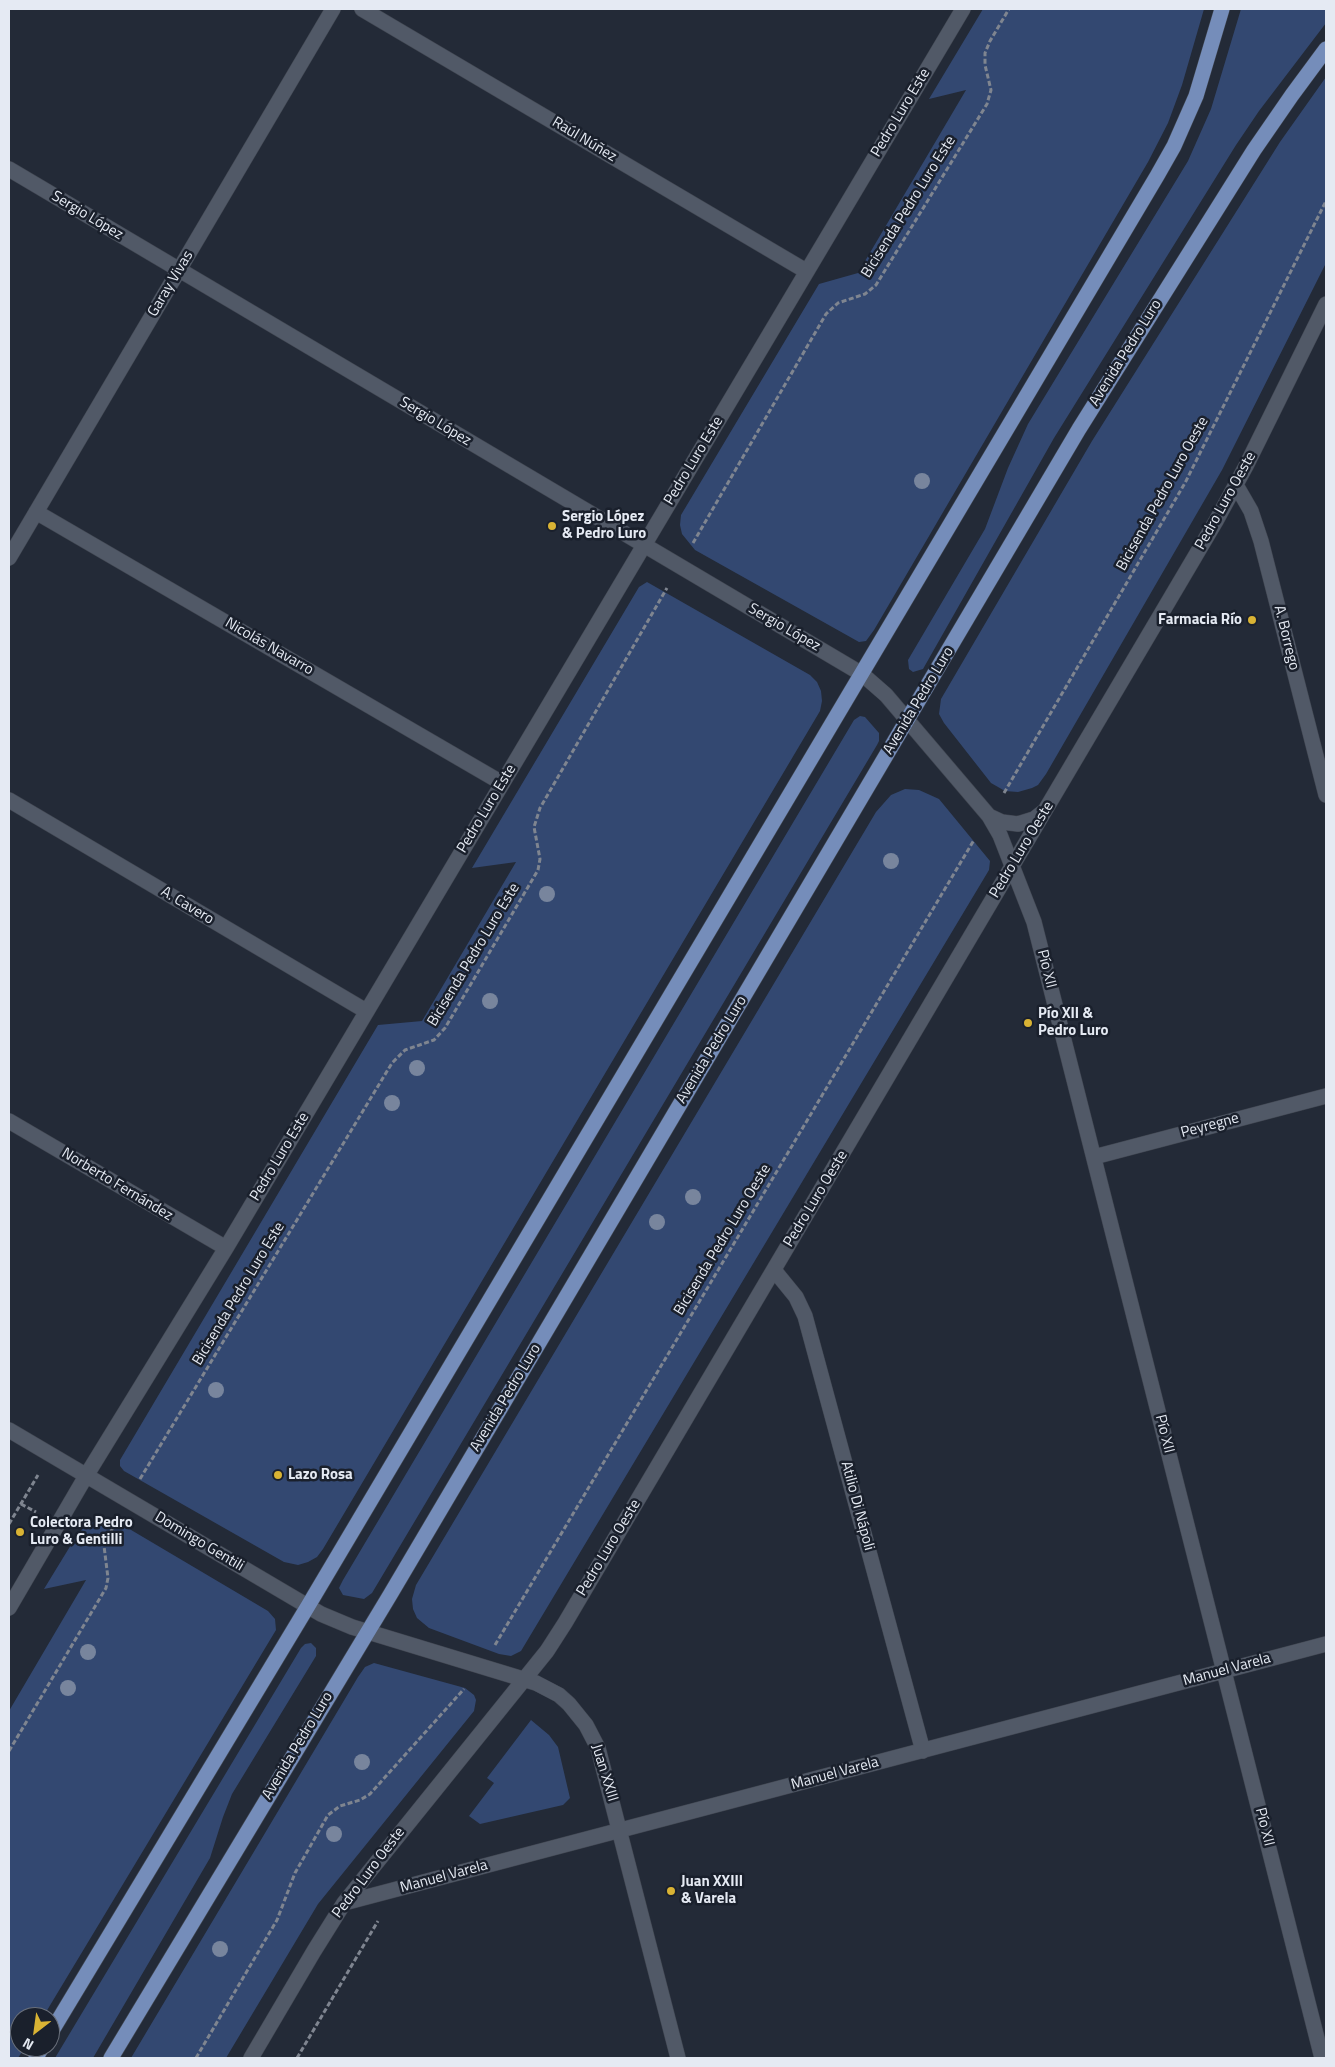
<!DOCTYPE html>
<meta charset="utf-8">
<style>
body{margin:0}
#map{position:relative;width:1335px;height:2067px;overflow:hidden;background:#232a37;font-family:"Titillium Web",sans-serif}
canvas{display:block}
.frame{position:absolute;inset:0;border:10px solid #e5eaf3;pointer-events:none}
.north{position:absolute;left:10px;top:2007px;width:50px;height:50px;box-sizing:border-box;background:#1a202c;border:1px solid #6b717c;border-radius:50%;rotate:210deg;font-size:14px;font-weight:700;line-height:20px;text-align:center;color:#e5eaf3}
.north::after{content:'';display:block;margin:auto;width:18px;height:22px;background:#d9b334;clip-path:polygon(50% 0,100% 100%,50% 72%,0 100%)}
</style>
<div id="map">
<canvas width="1335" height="2067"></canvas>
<div class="frame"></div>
<div class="north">N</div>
</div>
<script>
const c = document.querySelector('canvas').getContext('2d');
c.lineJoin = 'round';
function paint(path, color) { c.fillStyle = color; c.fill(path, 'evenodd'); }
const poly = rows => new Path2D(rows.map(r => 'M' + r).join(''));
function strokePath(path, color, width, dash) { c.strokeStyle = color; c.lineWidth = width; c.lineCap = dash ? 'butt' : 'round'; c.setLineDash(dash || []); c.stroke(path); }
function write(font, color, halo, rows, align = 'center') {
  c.font = font + ' "Titillium Web",sans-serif'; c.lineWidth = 5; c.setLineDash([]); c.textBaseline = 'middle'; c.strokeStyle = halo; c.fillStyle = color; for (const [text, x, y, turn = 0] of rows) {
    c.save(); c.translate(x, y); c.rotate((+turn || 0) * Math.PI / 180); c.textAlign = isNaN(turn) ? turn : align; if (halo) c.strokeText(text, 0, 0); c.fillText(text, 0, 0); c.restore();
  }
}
paint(poly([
 [983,9,1204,9,1182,85,1168,123,1148,162,874,630,866,641,859,642,695,550,682,534,680,525,681,515,819,284,858,273,966,90,929,99],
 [1241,9,1326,9,1326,23,1259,111,1236,145,1054,438,923,669,913,672,909,669,908,660,985,529,1008,468,1028,424,1188,161,1211,109],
 [1326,77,1326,263,1222,470,1046,774,1038,785,1032,788,1018,792,1005,791,991,783,944,723,939,714,941,699,1092,441,1280,142],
 [647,582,810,675,817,682,821,691,822,701,820,711,323,1549,317,1557,308,1562,298,1565,284,1562,124,1471,120,1466,120,1460,378,1025,422,1021,516,862,472,868,639,587],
 [860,716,865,717,879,733,879,741,877,745,372,1593,364,1599,343,1595,339,1588,343,1580,854,720],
 [905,789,919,790,939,799,990,861,989,870,521,1651,511,1656,499,1654,429,1628,417,1618,413,1609,412,1599,416,1585,876,812,891,795],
 [102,1519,112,1520,121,1524,268,1611,275,1619,276,1630,43,2017,20,2017,20,2047,25,2047,18,2058,9,2058,9,1711,86,1580,44,1589,77,1535,87,1524],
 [311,1643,316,1648,316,1656,232,1794,223,1817,210,1858,93,2058,55,2058,301,1648,305,1644],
 [374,1663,465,1688,474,1695,476,1700,474,1711,318,1904,226,2058,131,2058,358,1677,365,1667],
 [531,1720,549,1735,558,1747,570,1798,563,1805,480,1824,469,1816,494,1783,487,1778]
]), '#334871');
const minor = poly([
 [362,9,806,271],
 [9,169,862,674,886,695,989,816,1000,835,1034,922,1322,2058],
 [1236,485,1251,511,1261,541,1326,795],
 [36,512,502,783],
 [9,558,333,9],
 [9,800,366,1011],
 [989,816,1002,822,1018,824,1034,819,1043,812],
 [9,1121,226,1248],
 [1094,1157,1326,1096],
 [774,1270,796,1297,805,1316,923,1751],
 [9,1430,321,1614,352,1627,536,1683,559,1695,569,1704,586,1725,598,1748,678,2058],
 [9,1608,86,1476,226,1248,963,9],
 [344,1903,1326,1644],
 [251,2058,314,1951,344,1903,547,1651,565,1623,1216,521,1246,466,1326,304]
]);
const major = poly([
 [50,2034,308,1606,1157,176,1174,146,1196,96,1222,9],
 [36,2058,42,2047],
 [111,2058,390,1595,1079,429,1254,150,1292,95,1326,49]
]);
strokePath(minor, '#404651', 16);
strokePath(major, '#404651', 16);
strokePath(poly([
 [693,543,826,314,838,303,865,294,876,285,987,104,991,90,985,65,985,53,990,41,1009,9],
 [1004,793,1185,483,1326,201],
 [140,1479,392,1063,405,1050,434,1040,445,1028,538,870,540,859,534,827,540,808,667,588],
 [21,1504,36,1512],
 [9,1524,38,1475],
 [495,1645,974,840],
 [9,1751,106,1588,108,1578,104,1546,116,1521],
 [196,2058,277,1920,295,1873,328,1815,340,1806,360,1800,370,1794,464,1689],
 [297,2058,378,1921]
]), '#7f8590', 3, [5, 2.5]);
strokePath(minor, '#515967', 15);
strokePath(major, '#758dba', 15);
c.fillStyle = '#78859d';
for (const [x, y] of [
 [922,481],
 [891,861],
 [547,894],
 [490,1001],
 [417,1068],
 [392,1103],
 [693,1197],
 [657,1222],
 [216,1390],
 [88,1652],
 [68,1688],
 [362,1762],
 [334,1834],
 [220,1949]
]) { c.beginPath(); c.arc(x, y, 8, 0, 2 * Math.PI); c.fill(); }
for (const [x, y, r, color] of [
 [552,526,5,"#d9b334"],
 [1252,620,5,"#d9b334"],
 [1028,1023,5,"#d9b334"],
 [278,1475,5,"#d9b334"],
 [20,1532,5,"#d9b334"],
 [671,1891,5,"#d9b334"]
]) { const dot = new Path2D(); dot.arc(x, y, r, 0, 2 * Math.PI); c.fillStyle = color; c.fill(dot); strokePath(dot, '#1a202c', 2); }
write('15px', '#e5eaf3', '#1a202c', [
 ["Pedro Luro Este",901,113,-59],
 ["Raúl Núñez",584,140,31],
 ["Bicisenda Pedro Luro Este",909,207,-58],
 ["Sergio López",87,216,31],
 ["Garay Vivas",171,284,-59],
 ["Avenida Pedro Luro",1126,353,-58],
 ["Sergio López",435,422,31],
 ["Pedro Luro Este",694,461,-59],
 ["Bicisenda Pedro Luro Oeste",1163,494,-61],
 ["Pedro Luro Oeste",1226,501,-61],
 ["Sergio López",784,628,30],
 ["A. Borrego",1286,638,76],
 ["Nicolás Navarro",269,647,30],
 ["Avenida Pedro Luro",919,701,-59],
 ["Pedro Luro Este",487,809,-59],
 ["Pedro Luro Oeste",1022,850,-59],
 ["A. Cavero",187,906,31],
 ["Bicisenda Pedro Luro Este",474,955,-59],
 ["Pío XII",1046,969,76],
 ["Avenida Pedro Luro",712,1050,-59],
 ["Peyregne",1210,1126,-15],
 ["Pedro Luro Este",280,1157,-59],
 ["Norberto Fernández",117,1185,31],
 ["Pedro Luro Oeste",816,1199,-59],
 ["Bicisenda Pedro Luro Oeste",723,1240,-59],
 ["Bicisenda Pedro Luro Este",239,1294,-59],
 ["Avenida Pedro Luro",506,1398,-59],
 ["Pío XII",1164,1434,76],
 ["Atilio Di Nápoli",857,1506,75],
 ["Domingo Gentili",199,1542,31],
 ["Pedro Luro Oeste",609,1548,-59],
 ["Manuel Varela",1227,1670,-15],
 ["Avenida Pedro Luro",298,1746,-59],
 ["Juan XXIII",604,1773,73],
 ["Manuel Varela",835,1774,-15],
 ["Pío XII",1264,1827,76],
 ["Pedro Luro Oeste",369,1873,-53],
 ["Manuel Varela",444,1877,-15]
]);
write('bold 15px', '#e5eaf3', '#1a202c', [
 ["Sergio López",562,517],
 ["& Pedro Luro",562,534],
 ["Farmacia Río",1242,620,"right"],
 ["Pío XII &",1038,1014],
 ["Pedro Luro",1038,1031],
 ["Lazo Rosa",288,1475],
 ["Colectora Pedro",30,1523],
 ["Luro & Gentilli",30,1540],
 ["Juan XXIII",681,1882],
 ["& Varela",681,1899]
], 'left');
</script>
